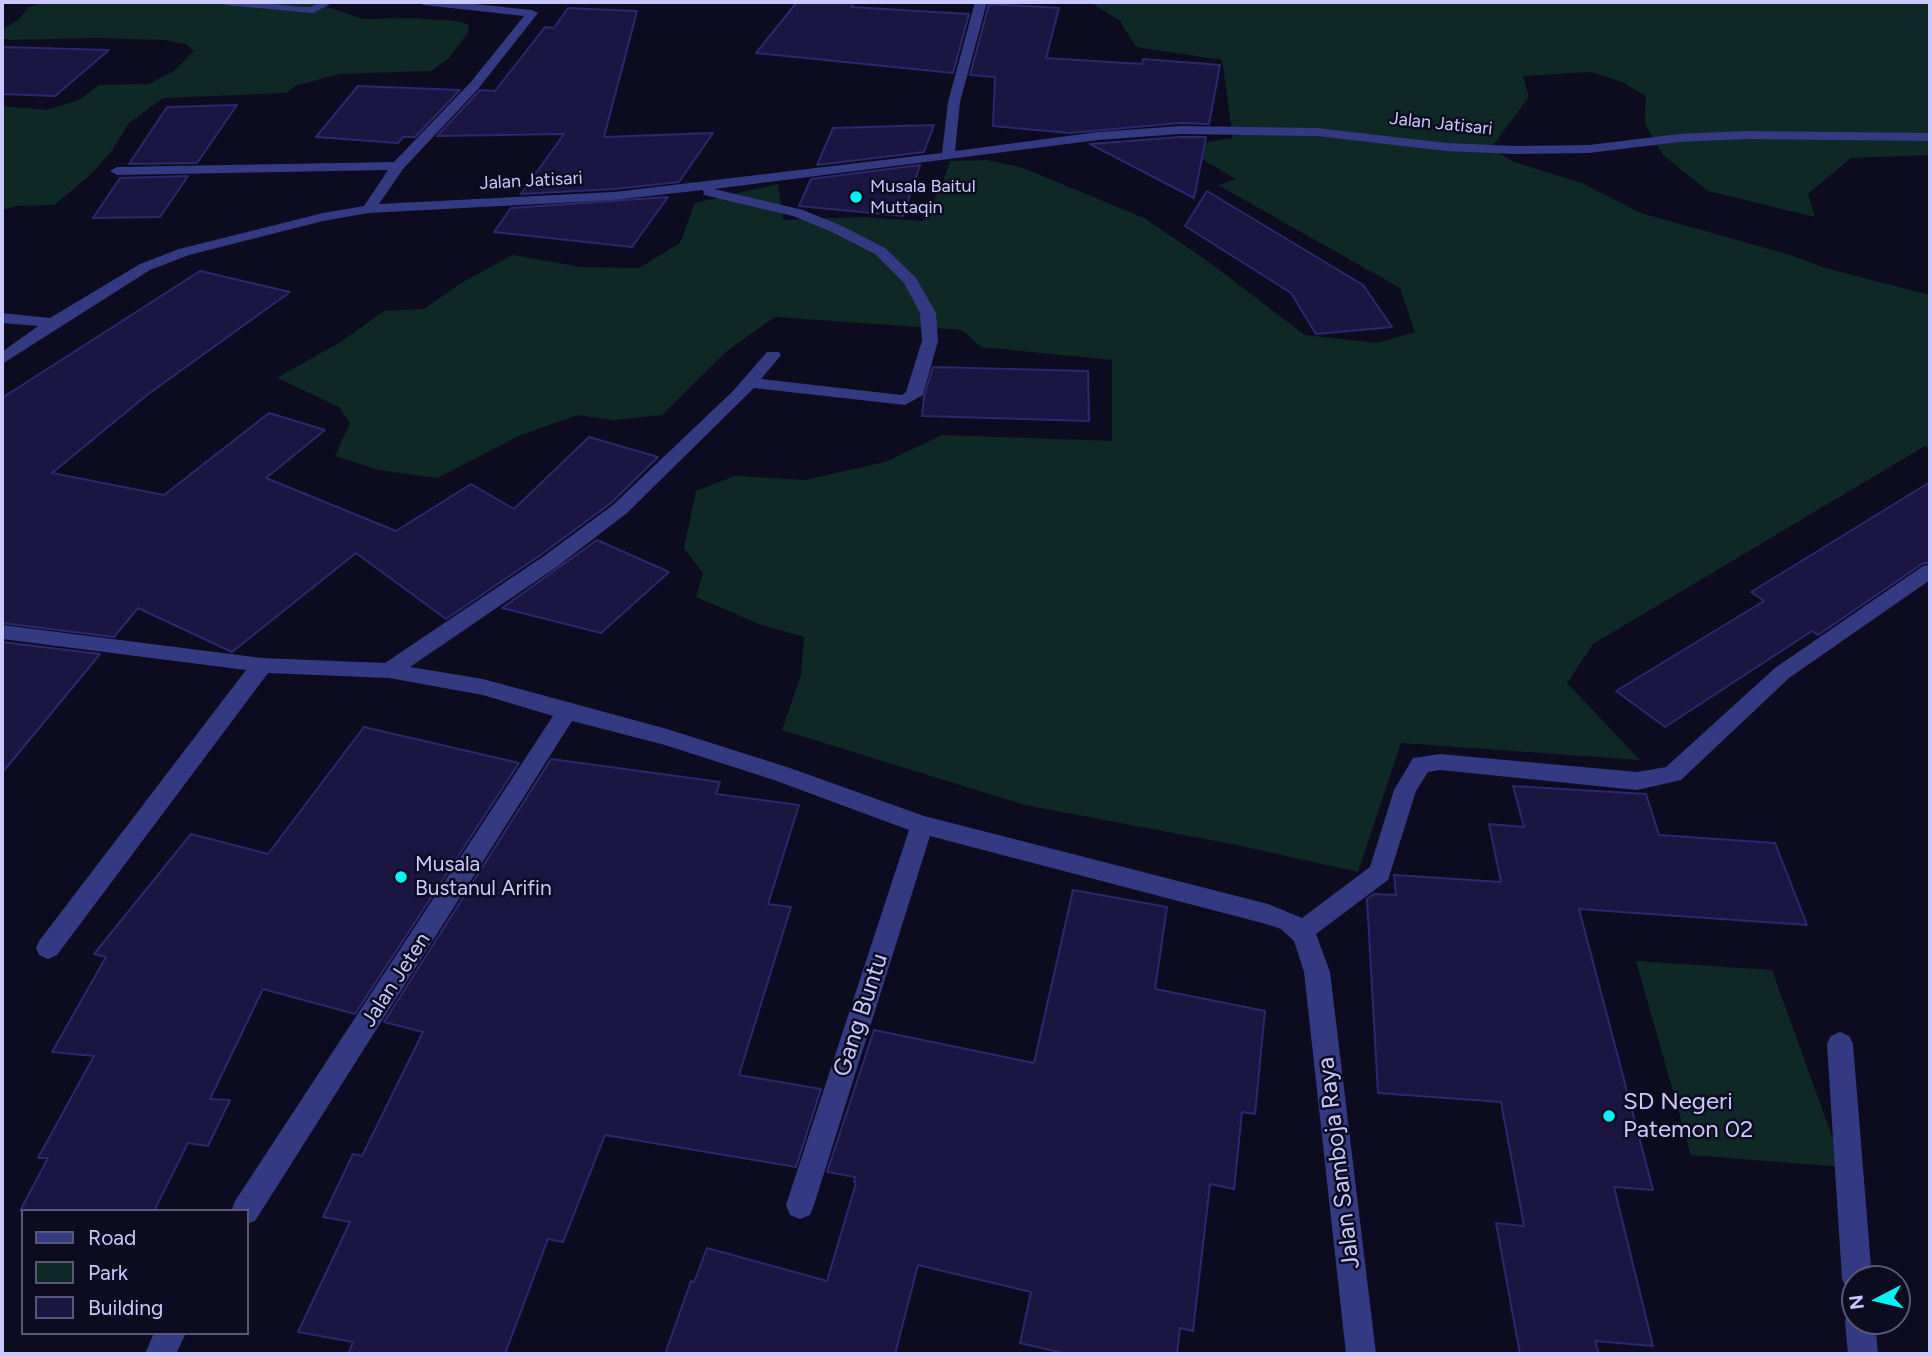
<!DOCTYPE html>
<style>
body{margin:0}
#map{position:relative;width:1932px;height:1356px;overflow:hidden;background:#0c0b1f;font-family:Figtree,sans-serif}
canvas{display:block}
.frame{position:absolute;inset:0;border:4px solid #c9c9ff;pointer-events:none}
.legend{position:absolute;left:21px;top:1209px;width:228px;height:126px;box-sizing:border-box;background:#0c0b1f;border:2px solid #585779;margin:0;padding:9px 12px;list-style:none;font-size:21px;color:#c9c9ff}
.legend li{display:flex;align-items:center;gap:14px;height:35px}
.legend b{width:35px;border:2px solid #585779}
.north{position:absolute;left:1841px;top:1265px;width:70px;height:70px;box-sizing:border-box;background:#0c0b1f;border:2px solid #585779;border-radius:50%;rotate:263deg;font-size:19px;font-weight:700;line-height:28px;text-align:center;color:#c9c9ff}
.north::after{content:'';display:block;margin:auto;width:24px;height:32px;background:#00f4f1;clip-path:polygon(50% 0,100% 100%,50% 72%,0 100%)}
</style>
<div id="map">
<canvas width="1932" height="1356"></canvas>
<div class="frame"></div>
<ul class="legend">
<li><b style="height:9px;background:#343a81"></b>Road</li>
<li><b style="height:19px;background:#0e2925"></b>Park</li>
<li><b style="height:19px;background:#1a1641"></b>Building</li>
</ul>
<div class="north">N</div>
</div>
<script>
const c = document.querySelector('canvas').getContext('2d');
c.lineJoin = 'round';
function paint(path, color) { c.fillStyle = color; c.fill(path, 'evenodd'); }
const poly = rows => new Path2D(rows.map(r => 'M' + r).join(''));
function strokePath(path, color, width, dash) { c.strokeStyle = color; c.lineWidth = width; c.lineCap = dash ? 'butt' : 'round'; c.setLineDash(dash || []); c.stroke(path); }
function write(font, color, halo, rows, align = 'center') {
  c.font = font + ' Figtree,sans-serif'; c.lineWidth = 5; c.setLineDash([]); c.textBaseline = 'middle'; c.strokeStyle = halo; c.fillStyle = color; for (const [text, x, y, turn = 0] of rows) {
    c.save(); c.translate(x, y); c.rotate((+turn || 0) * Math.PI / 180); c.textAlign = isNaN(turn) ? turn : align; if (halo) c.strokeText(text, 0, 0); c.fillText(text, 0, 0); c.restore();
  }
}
paint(poly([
 [44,2,313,2,363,19,411,18,457,21,468,24,469,31,449,58,431,71,338,74,295,86,286,93,163,98,129,123,111,152,88,177,54,205,17,206,2,210,2,106,47,110,79,100,99,85,149,84,174,71,194,51,186,44,164,40,97,38,9,40,2,37,2,30,19,19,29,7],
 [1090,2,1930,2,1930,155,1851,158,1808,194,1815,217,1708,191,1663,155,1645,124,1646,96,1622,82,1591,72,1523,76,1529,97,1491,148,1514,162,1582,183,1641,213,1790,255,1825,268,1930,295,1930,449,1925,446,1593,644,1567,683,1640,760,1401,743,1358,872,1237,845,1025,805,782,730,801,675,804,637,759,624,696,597,703,573,684,548,696,491,735,476,805,480,885,462,942,435,1112,441,1112,360,981,347,962,330,775,317,728,350,662,415,613,420,577,415,521,435,437,478,379,470,335,456,350,423,339,407,277,378,342,341,384,311,424,309,461,283,513,255,581,267,639,268,680,243,695,203,778,184,783,220,861,217,923,221,942,184,950,161,987,160,1023,168,1144,218,1206,260,1305,335,1376,343,1415,332,1400,288,1218,185,1236,179,1181,147,1233,138,1222,60,1136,47,1120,21],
 [1636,961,1772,970,1843,1167,1691,1155]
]), '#0e2925');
const building = poly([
 [797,2,855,2,851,7,969,14,953,73,756,53,797,2],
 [989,4,1059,8,1046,58,1142,64,1143,59,1220,65,1209,124,1180,123,1069,133,993,126,995,77,970,75,989,4],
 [568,8,637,11,604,137,713,133,679,182,614,189,521,194,564,134,437,136,480,90,495,91,545,27,554,28,568,8],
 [2,47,109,50,55,96,2,94,2,47],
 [358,86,460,90,415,137,403,137,398,143,316,137,358,86],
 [237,105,197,163,129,164,167,107,237,105],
 [934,125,924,152,817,165,833,128,934,125],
 [1180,137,1206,137,1194,198,1090,144,1180,137],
 [920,165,903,216,799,206,811,179,920,165],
 [188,176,160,217,93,218,120,178,188,176],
 [1207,191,1363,285,1392,327,1316,334,1291,293,1185,226,1207,191],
 [668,197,632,247,494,232,511,208,668,197],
 [200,271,290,292,147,395,52,473,164,495,269,413,325,430,266,478,396,531,471,484,514,509,589,437,658,457,611,503,542,554,446,619,356,553,232,652,138,608,114,637,2,623,2,398,200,271],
 [933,367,1088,371,1089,421,922,416,924,397,933,367],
 [1930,482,1930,562,1922,564,1818,635,1812,631,1665,727,1616,691,1764,601,1751,592,1930,482],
 [597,540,669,572,601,633,502,608,597,540],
 [2,642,100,654,2,773,2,642],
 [364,727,519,763,355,1014,263,989,210,1099,230,1100,208,1146,188,1143,154,1211,20,1211,48,1158,38,1158,94,1056,52,1052,106,957,94,954,191,834,268,854,364,727],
 [551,759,720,782,716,794,799,805,768,904,791,907,739,1075,821,1089,796,1167,605,1135,563,1242,548,1239,505,1354,348,1354,353,1342,298,1332,350,1222,323,1217,353,1154,362,1156,423,1032,384,1022,551,759],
 [1513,786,1646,794,1659,835,1775,843,1807,925,1579,909,1653,1190,1614,1187,1653,1346,1595,1341,1599,1354,1520,1354,1496,1223,1524,1226,1501,1102,1378,1093,1367,899,1374,894,1396,895,1394,875,1501,882,1489,824,1524,827,1513,786],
 [1073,890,1167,907,1155,989,1265,1011,1255,1114,1242,1112,1234,1189,1210,1184,1193,1331,1180,1328,1177,1354,1067,1354,1020,1343,1031,1292,918,1265,895,1354,665,1354,691,1281,694,1282,707,1248,827,1281,856,1183,854,1182,855,1177,827,1172,874,1030,1034,1063,1073,890]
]);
paint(building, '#1a1641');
strokePath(building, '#2d276e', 2);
paint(poly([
 [1840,1032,1849,1036,1853,1044,1872,1279,1855,1279,1855,1293,1847,1289,1842,1279,1827,1044,1831,1036,1840,1032],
 [1855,1308,1855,1321,1875,1321,1878,1354,1848,1354,1845,1321,1849,1310,1855,1308]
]), '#343a81');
paint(poly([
 [220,2,256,2,301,7,311,7,320,2,334,2,313,13,226,5,220,2],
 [418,2,455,2,532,10,538,13,478,89,403,169,379,204,614,192,942,153,948,102,975,2,987,2,960,102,955,151,1098,132,1180,126,1317,128,1446,143,1515,146,1589,145,1679,134,1745,131,1930,133,1930,141,1745,139,1679,142,1589,153,1515,154,1446,151,1317,136,1180,134,1098,140,714,189,803,210,842,226,885,248,916,278,936,313,938,341,923,395,905,405,754,388,627,513,558,566,410,667,483,679,667,729,790,768,924,816,1268,904,1302,918,1370,867,1394,790,1413,758,1440,754,1637,772,1666,767,1775,668,1923,566,1930,565,1930,580,1789,678,1681,780,1637,790,1440,770,1428,772,1416,791,1388,880,1316,934,1330,972,1376,1354,1346,1354,1304,972,1294,941,1281,929,1266,924,930,836,814,1205,810,1215,800,1219,790,1215,786,1205,909,830,774,780,665,745,572,721,255,1221,247,1224,247,1211,231,1211,235,1201,553,716,483,695,389,678,268,673,57,955,48,959,39,955,36,948,39,941,246,670,2,639,2,625,262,658,385,663,544,556,613,505,733,391,767,352,779,352,781,355,761,379,902,395,906,392,922,341,920,313,904,283,875,254,832,232,793,216,704,195,703,190,614,200,369,213,323,221,189,255,150,270,2,364,2,352,38,326,2,323,2,313,50,318,140,264,179,249,323,213,364,206,388,170,117,175,110,171,117,167,394,162,470,83,524,16,424,5,418,2],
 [154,1333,186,1333,176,1354,145,1354,154,1333]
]), '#343a81');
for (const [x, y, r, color] of [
 [856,197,7,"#00f4f1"],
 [401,877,7,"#00f4f1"],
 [1609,1116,7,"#00f4f1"]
]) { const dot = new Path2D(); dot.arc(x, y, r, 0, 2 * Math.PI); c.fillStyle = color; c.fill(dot); strokePath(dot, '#0c0b1f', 2.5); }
write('18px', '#c9c9ff', '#0c0b1f', [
 ["Jalan Jatisari",1441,124,6],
 ["Jalan Jatisari",531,181,-3]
]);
write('18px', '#c9c9ff', '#0c0b1f', [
 ["Musala Baitul",870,187],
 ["Muttaqin",870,208]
], 'left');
write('21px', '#c9c9ff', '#0c0b1f', [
 ["Musala",415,865],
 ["Bustanul Arifin",415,889]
], 'left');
write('21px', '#c9c9ff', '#0c0b1f', [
 ["Jalan Jeten",396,980,-57]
]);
write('24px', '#c9c9ff', '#0c0b1f', [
 ["Gang Buntu",861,1015,-72],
 ["Jalan Samboja Raya",1339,1163,-97]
]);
write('24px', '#c9c9ff', '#0c0b1f', [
 ["SD Negeri",1623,1102],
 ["Patemon 02",1623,1130]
], 'left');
</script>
